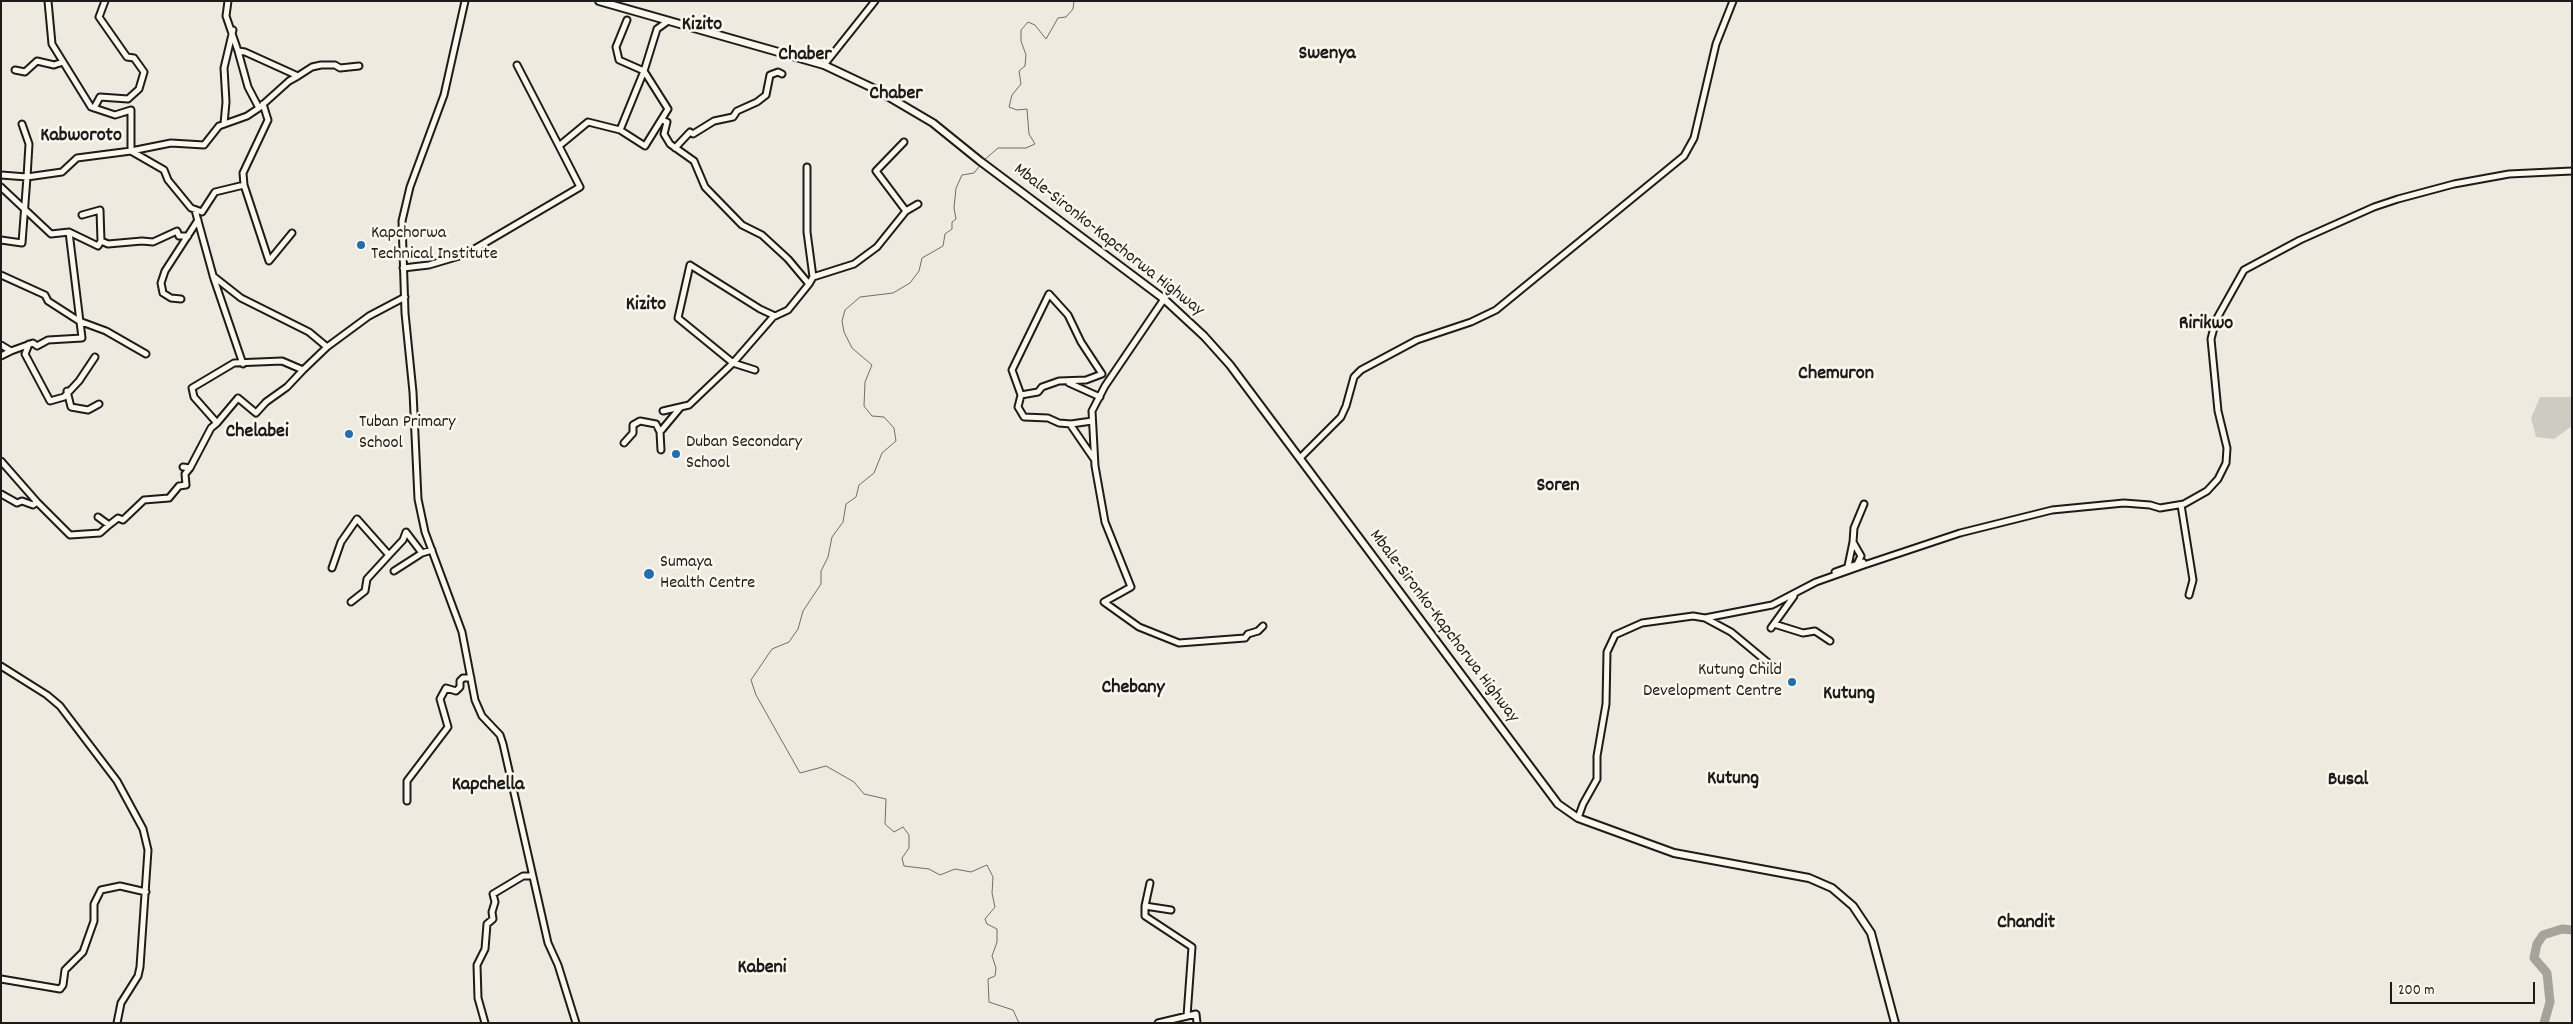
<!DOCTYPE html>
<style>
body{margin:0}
#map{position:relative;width:2573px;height:1024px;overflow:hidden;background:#eeeadf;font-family:Dekko,sans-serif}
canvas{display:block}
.frame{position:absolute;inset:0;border:2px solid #1c1c1c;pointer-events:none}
.scale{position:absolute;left:2390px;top:982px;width:145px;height:22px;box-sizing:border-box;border:2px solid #1c1c1c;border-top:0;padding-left:6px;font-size:15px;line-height:18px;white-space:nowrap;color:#1c1c1c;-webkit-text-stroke:4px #fbf7ec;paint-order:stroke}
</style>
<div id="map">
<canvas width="2573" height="1024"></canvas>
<div class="frame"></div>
<div class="scale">200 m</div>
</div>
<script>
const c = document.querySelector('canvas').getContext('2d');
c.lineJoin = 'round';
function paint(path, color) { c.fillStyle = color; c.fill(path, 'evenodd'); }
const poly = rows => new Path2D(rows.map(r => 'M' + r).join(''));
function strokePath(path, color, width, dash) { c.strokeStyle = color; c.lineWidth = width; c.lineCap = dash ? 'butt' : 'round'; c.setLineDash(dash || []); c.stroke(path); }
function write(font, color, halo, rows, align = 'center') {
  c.font = font + ' Dekko,sans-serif'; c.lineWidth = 5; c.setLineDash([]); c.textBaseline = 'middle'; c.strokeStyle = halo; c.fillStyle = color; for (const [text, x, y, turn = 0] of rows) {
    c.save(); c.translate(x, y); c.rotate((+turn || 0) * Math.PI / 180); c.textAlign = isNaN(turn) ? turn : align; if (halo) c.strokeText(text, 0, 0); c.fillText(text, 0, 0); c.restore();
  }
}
paint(poly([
 [2540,397,2572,397,2572,426,2554,439,2536,437,2531,418]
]), '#ceccc2');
strokePath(poly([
 [983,161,998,148,1026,148,1035,144,1029,134,1027,109,1017,110,1009,107,1012,95,1021,84,1019,71,1025,66,1026,55,1021,41,1021,30,1028,22,1035,25,1046,39,1058,18,1066,17,1073,9,1074,1],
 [981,164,974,173,962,175,956,188,954,208,956,219,952,222,952,229,945,234,943,246,922,258,919,271,910,283,893,293,860,297,845,310,842,321,844,332,852,348,872,365,865,382,864,406,872,416,884,417,894,428,896,441,882,453,874,473,859,485,856,497,846,504,843,522,832,537,828,557,821,571,821,584,803,611,798,629,789,642,772,649,751,680,756,695,800,773,826,766,854,782,864,794,886,799,885,824,894,832,903,827,909,835,909,848,902,858,904,866,929,869,940,875,955,869,971,872,987,865,993,877,992,893,995,907,985,919,987,924,997,929,997,942,992,956,996,968,995,976,988,979,989,1002,1013,1010,1019,1023]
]), '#6f6d69', 1);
strokePath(poly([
 [2544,1023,2550,1002,2547,973,2534,958,2537,944,2543,935,2562,929,2572,930]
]), '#a6a39d', 9);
const minor = poly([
 [228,1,226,16,238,51],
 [465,1,444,95,410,187,402,221,405,313,413,392,418,499,425,532,462,632,475,700,482,716,500,735,503,744,548,943,558,965,576,1023],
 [627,20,616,47,619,60,644,71,620,130,645,146,668,109,644,71,657,29,668,21],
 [517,65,559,146,588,122,620,130],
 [824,65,875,1],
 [15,70,25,72,37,61,54,65,63,62],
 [298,76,245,52,238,51,248,87,259,108,289,81,298,76,312,67,321,65,335,65,340,68,359,66],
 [94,108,100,97,128,99,139,89,144,72,134,58,127,57,99,17,105,1],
 [259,108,247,116,219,126,204,145,171,143,131,151,164,170,168,180,191,208,202,212,215,192,244,185,243,173,268,120,263,104],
 [662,120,667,122,664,134,670,144,694,161,705,187,742,225,762,235,788,259,809,284,788,310,773,317,733,363,689,405,663,411],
 [22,124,29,144,27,177,62,172,77,158,131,151,131,110,115,115,91,107,52,44,48,1],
 [224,124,226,102,224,68,233,30],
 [904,142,876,171,906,211],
 [675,148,690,132,693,134,714,121,733,117,737,111,757,102,766,95,770,75,778,72,782,74],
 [807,167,807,232,813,277,809,284],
 [1,175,27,177,22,243,1,240],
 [244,185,269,261,292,233],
 [1,187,51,234,69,232,98,246,101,241,100,210,82,215],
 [195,210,214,279,243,364],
 [101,241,108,244,142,241,153,242,177,231,179,236,188,236],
 [403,268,429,265,466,254,580,187,559,146],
 [1,275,45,295,48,301,79,321,106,331,146,354],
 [213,276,241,298,309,332,327,347,303,370,282,361,234,363,192,388,194,397,217,423,238,398,256,413,266,402,287,387,303,370],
 [813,277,854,264,877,247,906,211,918,204],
 [181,299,171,298,163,293,161,283,165,271,198,220],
 [1164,299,1105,386,1092,411,1095,466,1105,522,1131,587,1104,602,1139,627,1179,643,1245,638,1248,634,1258,631,1263,626],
 [29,344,25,354,50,401,64,397,79,381,95,357],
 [1,345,11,351,33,343,37,346,48,340,82,338,69,232],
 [327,347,369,316,405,297],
 [1,356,11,351],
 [755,370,733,363,678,318,690,265,760,309,775,316],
 [1069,383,1100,397],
 [67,391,71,407,88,410,99,404],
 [1021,395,1038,392,1042,387,1059,381,1086,380,1102,374,1081,342,1068,315,1049,294,1012,370,1021,395,1018,407,1024,417,1048,418,1059,423,1071,424,1092,421],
 [1070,424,1094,459],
 [624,443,633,433,633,425,640,421,656,424,660,432],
 [661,450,660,432,680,408],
 [1300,458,1341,417,1346,406,1354,377,1361,370,1417,340,1471,322,1496,310,1684,156,1694,138,1716,44,1733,1],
 [1,461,37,502,33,505,22,501,17,503,1,494],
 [183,467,190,468,211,428,217,423],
 [37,502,70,535,100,533,109,525],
 [2181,505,2193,580,2189,595],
 [98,517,109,525,118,518,123,520,144,500,169,498,179,486,186,485,185,474,190,468],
 [1857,564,1861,556,1853,542,1854,528,1864,504],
 [1848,566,1853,542],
 [332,568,341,542,357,519,389,555,403,540,406,532,422,553,432,550],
 [394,571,422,553],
 [1835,572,1863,562],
 [351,602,365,591,367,579,389,555],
 [1705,618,1731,632,1778,671],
 [1774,624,1803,633,1815,631,1830,641],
 [1771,628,1794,596],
 [1,666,47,695,60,706,117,781,143,829,148,850,140,967,138,976,121,1003,117,1023],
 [407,801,407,781,448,727,440,699,446,688,456,691,460,687,460,681,463,678,471,678],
 [1578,818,1583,804,1597,779,1597,756,1606,704,1607,652,1615,635,1642,623,1693,616,1705,618,1772,605,1816,582,1864,565,1960,533,2052,510,2124,503,2150,505,2160,508,2184,504,2207,491,2218,479,2226,463,2227,448,2218,411,2211,339,2216,320,2244,270,2300,240,2374,207,2398,199,2454,184,2509,174,2572,171],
 [1145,906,1150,883],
 [1171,910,1145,906,1145,916,1192,947,1187,1016],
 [1,979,60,989,63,985,65,970,83,952,94,921,94,904,101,890,120,886,146,892],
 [485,1023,478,998,477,965,485,949,487,924,493,919,492,912,495,902,493,894,523,876,532,876],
 [1158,1023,1196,1014,1197,1023]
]);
const major = poly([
 [599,1,824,65,877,90,933,123,980,161,1164,299,1204,336,1230,365,1558,804,1578,818,1674,853,1809,878,1832,888,1853,906,1871,933,1895,1023]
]);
strokePath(minor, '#1c1c1c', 9);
strokePath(major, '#1c1c1c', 10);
strokePath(minor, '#fbf7ec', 5);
strokePath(major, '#fbf7ec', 6);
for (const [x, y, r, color] of [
 [361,245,5,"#1f6fb2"],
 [349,434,5,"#1f6fb2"],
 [676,454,5,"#1f6fb2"],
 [649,574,6,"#1f6fb2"],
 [1792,682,5,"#1f6fb2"]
]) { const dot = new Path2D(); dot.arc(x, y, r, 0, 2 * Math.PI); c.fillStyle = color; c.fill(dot); strokePath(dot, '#fbf7ec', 2); }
write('18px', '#1c1c1c', '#fbf7ec', [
 ["Kapchorwa",371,235],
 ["Technical Institute",371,256],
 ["Tuban Primary",359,424],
 ["School",359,445],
 ["Duban Secondary",686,444],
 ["School",686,465],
 ["Sumaya",660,564],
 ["Health Centre",660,585],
 ["Kutung Child",1782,672,"right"],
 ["Development Centre",1782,693,"right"]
], 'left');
write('18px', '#1c1c1c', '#fbf7ec', [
 ["Mbale-Sironko-Kapchorwa Highway",1108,241,38],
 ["Mbale-Sironko-Kapchorwa Highway",1443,627,53]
]);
write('bold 20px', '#1c1c1c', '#fbf7ec', [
 ["Kizito",702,26],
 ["Swenya",1327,55],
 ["Chaber",805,56],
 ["Chaber",896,95],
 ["Kabworoto",81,137],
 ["Kizito",646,306],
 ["Ririkwo",2206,325],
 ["Chemuron",1836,375],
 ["Chelabei",257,433],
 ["Soren",1558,487],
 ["Chebany",1133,689],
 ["Kutung",1849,695],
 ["Kutung",1733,780],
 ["Busal",2348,781],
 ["Kapchella",488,786],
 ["Chandit",2026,924],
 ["Kabeni",762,969]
]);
</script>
